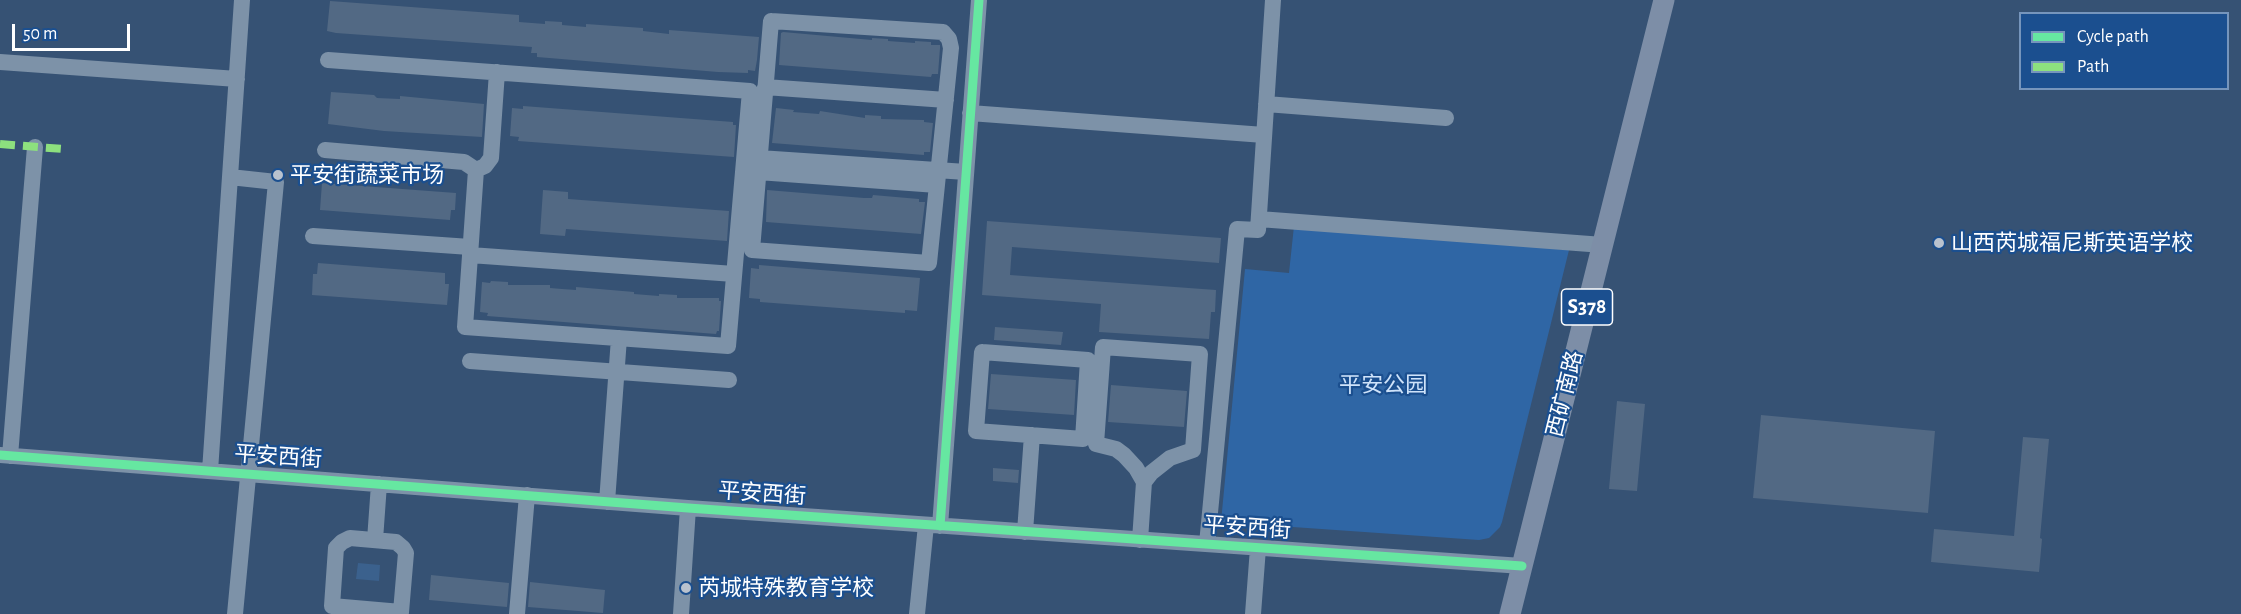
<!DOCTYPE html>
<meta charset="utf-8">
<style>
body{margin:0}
#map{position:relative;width:2241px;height:614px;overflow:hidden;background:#365274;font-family:"Alegreya Sans",sans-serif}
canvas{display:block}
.legend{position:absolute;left:2019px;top:12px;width:210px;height:78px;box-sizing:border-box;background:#1b4f8f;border:2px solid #7695bc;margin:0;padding:8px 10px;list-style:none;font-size:18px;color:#fff}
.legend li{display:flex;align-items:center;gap:12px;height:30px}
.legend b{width:30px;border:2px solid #7695bc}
.scale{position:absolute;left:12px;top:24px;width:118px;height:27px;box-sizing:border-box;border:3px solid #fff;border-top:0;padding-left:8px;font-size:18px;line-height:21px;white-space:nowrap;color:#fff;-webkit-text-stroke:4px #1b4f8f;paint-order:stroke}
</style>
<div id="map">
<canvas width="2241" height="614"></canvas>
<ul class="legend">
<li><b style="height:8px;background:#66e7a1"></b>Cycle path</li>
<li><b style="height:8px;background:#8de07e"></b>Path</li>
</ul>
<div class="scale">50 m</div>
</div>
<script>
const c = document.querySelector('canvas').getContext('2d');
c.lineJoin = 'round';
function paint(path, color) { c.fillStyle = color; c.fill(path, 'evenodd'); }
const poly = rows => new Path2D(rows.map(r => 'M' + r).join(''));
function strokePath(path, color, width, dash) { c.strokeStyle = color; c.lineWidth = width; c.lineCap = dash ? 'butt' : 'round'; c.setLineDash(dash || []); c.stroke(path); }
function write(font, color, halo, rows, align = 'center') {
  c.font = font + ' "Alegreya Sans","Noto Sans SC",sans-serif'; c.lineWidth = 4.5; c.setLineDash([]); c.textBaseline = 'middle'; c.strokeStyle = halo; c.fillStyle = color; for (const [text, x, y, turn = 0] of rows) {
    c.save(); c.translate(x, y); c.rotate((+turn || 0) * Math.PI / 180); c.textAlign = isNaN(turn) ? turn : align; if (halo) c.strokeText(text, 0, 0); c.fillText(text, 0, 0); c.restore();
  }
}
paint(poly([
 [1294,226,1569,250,1502,522,1500,527,1489,538,1479,540,1221,522,1245,269,1289,273]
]), '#2f66a5');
paint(poly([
 [358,563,380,565,379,581,356,579]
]), '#3b618d');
paint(poly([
 [330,1,519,15,519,22,545,24,545,21,562,22,562,25,586,27,586,24,643,28,643,31,669,34,669,30,759,37,757,60,755,71,748,70,748,73,718,72,537,57,537,53,531,53,532,47,336,33,327,31],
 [783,32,872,40,872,38,888,39,888,41,915,43,915,41,931,42,931,45,940,45,940,48,938,74,932,74,931,77,779,65,781,33],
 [331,92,374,95,377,98,400,99,400,96,484,104,482,137,384,131,328,124],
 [523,106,733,122,733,125,736,125,734,157,518,141,519,137,510,136,512,108,523,109],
 [776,108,794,110,793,112,819,114,820,111,865,118,865,115,881,116,881,119,924,120,924,122,933,123,930,152,924,152,924,155,772,143],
 [322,183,456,193,455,210,451,210,450,220,320,210],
 [543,190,568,192,568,199,729,211,727,241,566,229,565,236,540,234],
 [767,190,864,198,872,198,873,195,919,199,919,202,925,202,921,234,766,222],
 [987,221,1221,238,1219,263,1012,247,1010,275,1216,290,1215,312,1211,312,1209,339,1099,332,1101,304,982,295],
 [318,263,445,273,445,284,449,284,447,305,312,295,313,274,317,274],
 [759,265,920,278,917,311,905,310,905,313,760,302,760,299,749,298,751,268,759,269],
 [491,281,508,282,508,285,550,285,550,288,562,289,576,290,576,287,634,292,634,294,659,296,659,294,677,295,677,298,719,298,719,301,721,301,719,331,717,331,716,334,487,316,488,313,480,312,482,282,490,283],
 [995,327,1063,332,1061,345,994,340],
 [991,374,1076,380,1074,415,988,409],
 [1111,385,1187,391,1184,427,1108,422],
 [1617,401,1645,404,1637,491,1609,489],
 [1761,415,1935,431,1928,513,1753,498],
 [2023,437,2049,439,2040,538,2042,539,2039,572,1931,562,1934,529,2014,536],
 [993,468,1019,470,1018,483,993,481],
 [431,575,509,583,507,607,429,600],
 [530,582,605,590,603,613,528,607]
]), '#526984');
strokePath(poly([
 [771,21,943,32,949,39,951,48,929,263,752,250,771,21],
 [328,60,750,91,728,346,465,327,476,170,485,166,491,158,497,72],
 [0,62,237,79],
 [765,87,946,100],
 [1266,104,1446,118],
 [970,113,1264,135],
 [325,150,464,162,476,170],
 [759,158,966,172],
 [758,172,937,185],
 [230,177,276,182,235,614],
 [1259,219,1603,245],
 [313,236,470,247],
 [470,255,734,274],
 [982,352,1088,360,1083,439,976,431,982,352],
 [470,361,729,380],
 [0,455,688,508,1522,566],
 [10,456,35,147],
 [210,471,242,0],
 [607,502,619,338],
 [940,526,979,0],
 [1025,532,1032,435],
 [350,538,396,542,403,548,406,553,401,612,332,606,336,548,342,542,350,538],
 [375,540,379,484],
 [1140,540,1144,482,1151,473,1170,458,1193,450,1200,354,1103,347,1096,444,1116,449,1124,455,1136,468,1144,482],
 [1207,544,1237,229,1258,230,1273,0],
 [517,614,527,495],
 [681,614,688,508],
 [917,614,926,525],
 [1253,614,1258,548]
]), '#7d92a8', 16);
strokePath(poly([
 [1510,614,1664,0]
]), '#7d8ea7', 21);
strokePath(poly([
 [0,144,63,149]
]), '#8de07e', 8, [15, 8]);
strokePath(poly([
 [0,455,688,508,1522,566],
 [940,526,979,0]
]), '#66e7a1', 9);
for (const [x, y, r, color] of [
 [278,175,6,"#b9c2ce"],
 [1939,243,6,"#b9c2ce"],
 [686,588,6,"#b9c2ce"]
]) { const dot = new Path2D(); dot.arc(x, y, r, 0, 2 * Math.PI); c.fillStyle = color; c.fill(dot); strokePath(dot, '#1b4f8f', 2); }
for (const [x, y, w] of [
 [1587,307,51]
]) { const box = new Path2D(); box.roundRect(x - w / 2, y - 18, w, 36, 4.5); c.fillStyle = '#1b4f8f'; c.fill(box); strokePath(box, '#fff', 1.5); }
write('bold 21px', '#fff', null, [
 ["S378",1587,307]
]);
write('22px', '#fff', '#1b4f8f', [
 ["平安街蔬菜市场",290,175],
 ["山西芮城福尼斯英语学校",1951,243],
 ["芮城特殊教育学校",698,588]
], 'left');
write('22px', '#cfe3fa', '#1b4f8f', [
 ["平安公园",1383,385]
]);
write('22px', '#fff', '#1b4f8f', [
 ["西矿南路",1565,394,-76],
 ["平安西街",278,457,4],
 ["平安西街",762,494,4],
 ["平安西街",1247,528,4]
]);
</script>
